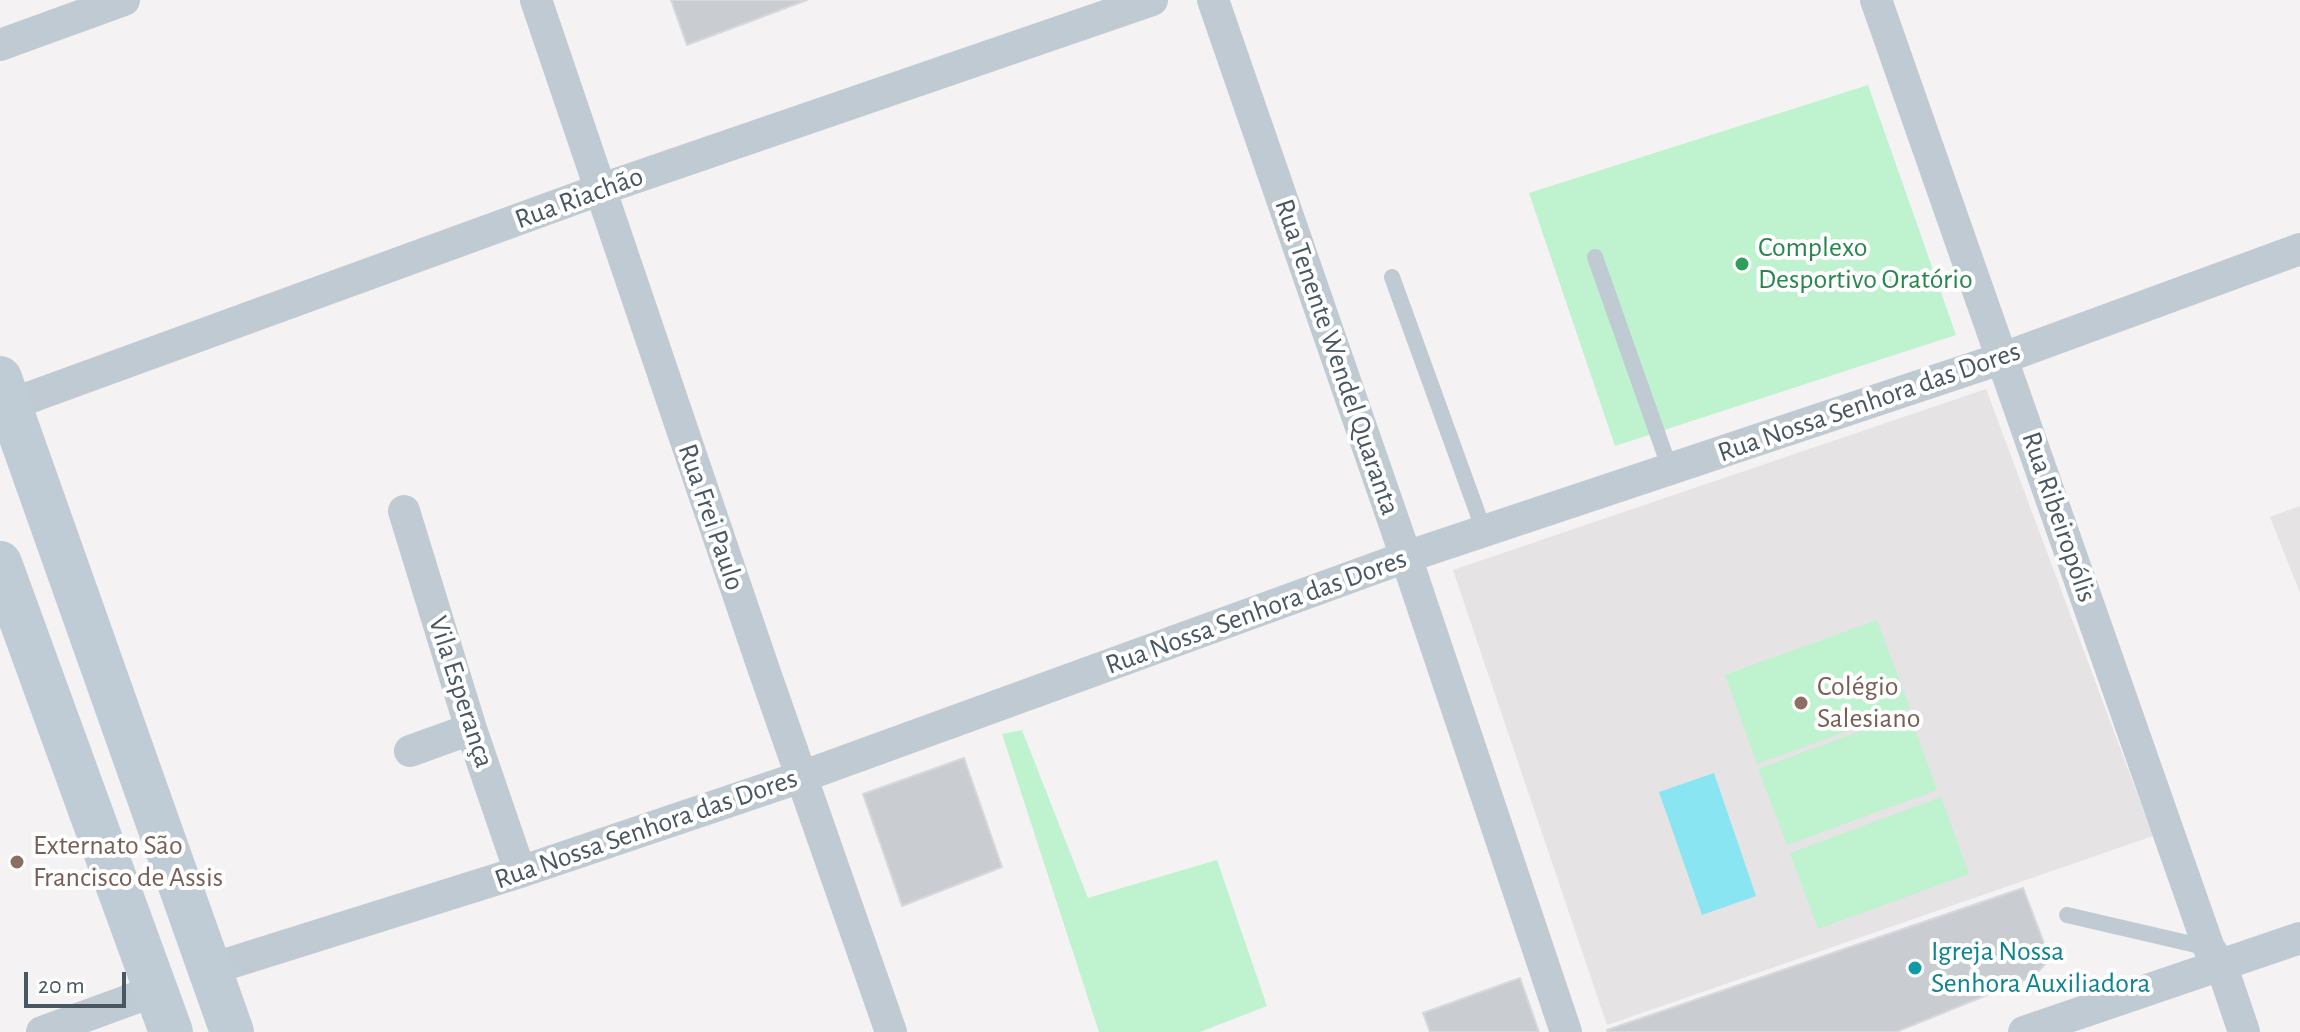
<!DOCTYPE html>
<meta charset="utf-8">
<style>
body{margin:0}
#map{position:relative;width:2300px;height:1032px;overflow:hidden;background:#f4f2f2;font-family:"Alegreya Sans",sans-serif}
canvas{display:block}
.scale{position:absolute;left:24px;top:972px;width:102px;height:36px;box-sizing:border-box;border:4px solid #485761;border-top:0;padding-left:10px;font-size:24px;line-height:28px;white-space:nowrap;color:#485761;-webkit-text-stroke:6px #fff;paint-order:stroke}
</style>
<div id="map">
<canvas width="2300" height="1032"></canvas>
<div class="scale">20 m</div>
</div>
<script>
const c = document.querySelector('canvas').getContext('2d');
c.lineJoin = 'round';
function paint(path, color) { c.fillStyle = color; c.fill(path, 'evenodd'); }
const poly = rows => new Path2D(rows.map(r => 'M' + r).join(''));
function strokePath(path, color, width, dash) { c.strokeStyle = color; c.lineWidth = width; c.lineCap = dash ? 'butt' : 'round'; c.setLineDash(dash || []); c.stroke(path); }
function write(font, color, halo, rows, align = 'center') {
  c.font = font + ' "Alegreya Sans",sans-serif'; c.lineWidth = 8; c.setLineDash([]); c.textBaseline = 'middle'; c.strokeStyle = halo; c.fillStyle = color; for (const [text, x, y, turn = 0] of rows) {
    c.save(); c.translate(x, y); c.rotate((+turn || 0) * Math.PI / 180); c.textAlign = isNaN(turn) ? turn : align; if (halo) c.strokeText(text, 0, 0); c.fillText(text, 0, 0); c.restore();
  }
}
paint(poly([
 [1986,389,2153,836,1607,1025,1453,570],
 [2300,506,2300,593,2270,517]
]), '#e5e3e4');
paint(poly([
 [1868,85,1956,335,1615,446,1529,193],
 [1877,620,1910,708,1757,764,1725,675],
 [1909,713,1937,790,1787,845,1758,769],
 [1022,730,1088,898,1217,860,1267,1006,1200,1032,1099,1032,1002,734],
 [1941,797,1969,874,1818,929,1790,853]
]), '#bff3cf');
paint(poly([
 [1714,773,1756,896,1702,915,1659,792]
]), '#8ae5f2');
const building = poly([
 [671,0,807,0,687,45,671,0],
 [964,758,1002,867,902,906,863,794,964,758],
 [2023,888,2050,959,2034,976,1896,1032,1608,1032,1607,1030,2023,888],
 [1520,978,1539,1032,1430,1032,1423,1013,1520,978]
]);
paint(building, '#c9cdd2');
strokePath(building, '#d6d8dd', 2);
strokePath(poly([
 [1595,257,1670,469],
 [1392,277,1484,531],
 [2067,915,2209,948]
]), '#bfcad2', 16);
strokePath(poly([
 [536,0,764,670,891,1032],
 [1213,0,1406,557,1566,1032],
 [1876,0,2209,948,2222,967,2244,1032],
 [0,45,124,0],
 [9,405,599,190,1152,0],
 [404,511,471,729,520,872],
 [410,751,471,729],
 [211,969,520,872,801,777,1406,557,2003,358,2300,249],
 [42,1032,157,990],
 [2024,1032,2300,938]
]), '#bfcad2', 32);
strokePath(poly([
 [0,378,232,1032],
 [0,563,171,1032]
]), '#bfccd6', 44);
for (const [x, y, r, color] of [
 [1742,264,8,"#2e9e5b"],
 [1801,703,8,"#8d6e63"],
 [17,862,8,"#8d6e63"],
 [1915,968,8,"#0f9aa8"]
]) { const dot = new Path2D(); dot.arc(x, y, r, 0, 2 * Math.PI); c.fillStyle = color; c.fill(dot); strokePath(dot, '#fff', 3); }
write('28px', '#485761', '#fff', [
 ["Rua Riachão",579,198,-20],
 ["Rua Tenente Wendel Quaranta",1337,357,71],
 ["Rua Nossa Senhora das Dores",1869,402,-19],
 ["Rua Frei Paulo",711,517,71],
 ["Rua Ribeiropólis",2059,517,71],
 ["Rua Nossa Senhora das Dores",1256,612,-20],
 ["Vila Esperança",461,692,72],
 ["Rua Nossa Senhora das Dores",646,829,-19]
]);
write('28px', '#27864d', '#fff', [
 ["Complexo",1758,248],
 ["Desportivo Oratório",1758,280]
], 'left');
write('28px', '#785e54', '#fff', [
 ["Colégio",1817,687],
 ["Salesiano",1817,719],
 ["Externato São",33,846],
 ["Francisco de Assis",33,878]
], 'left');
write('28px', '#0d838f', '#fff', [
 ["Igreja Nossa",1931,952],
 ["Senhora Auxiliadora",1931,984]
], 'left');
</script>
